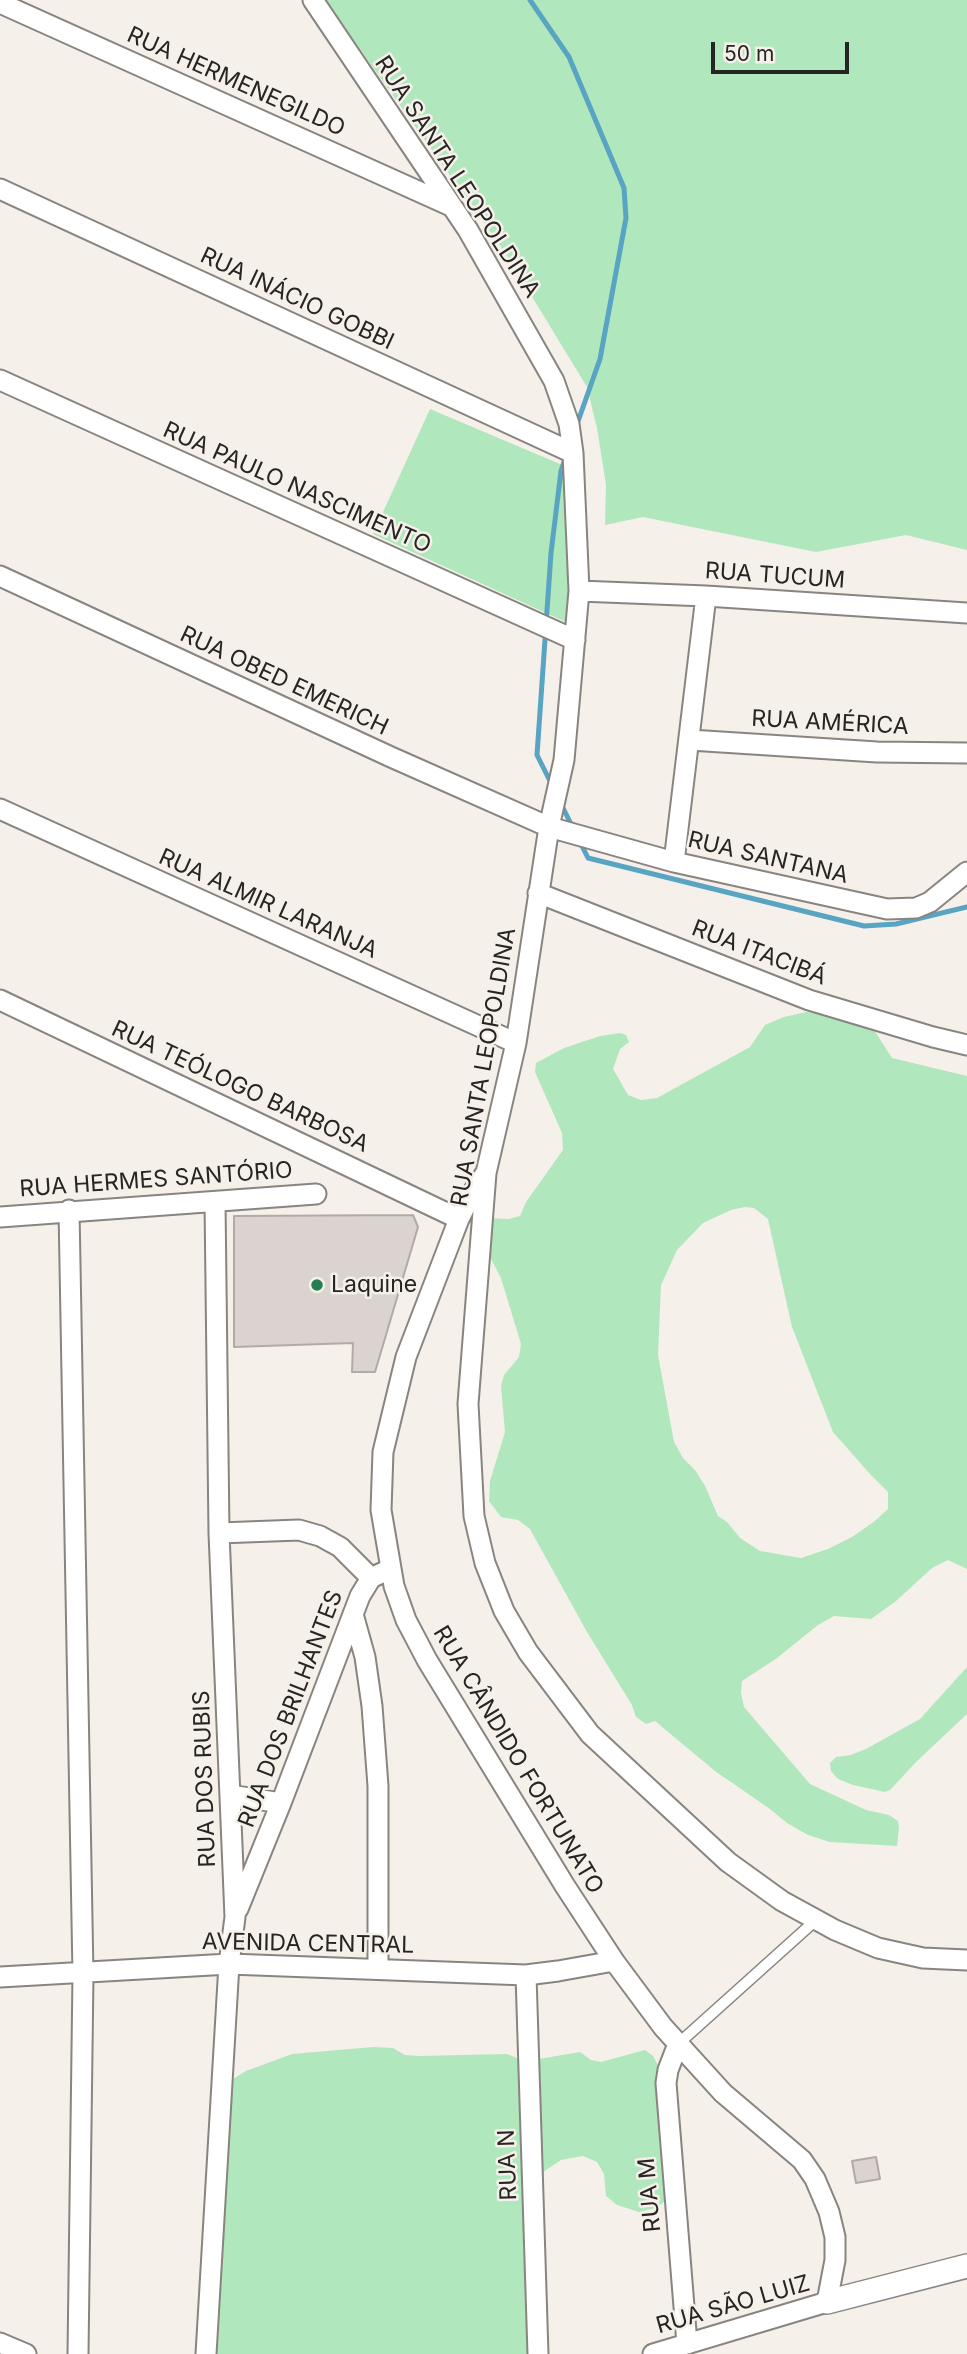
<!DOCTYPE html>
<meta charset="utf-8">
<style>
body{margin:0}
#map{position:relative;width:967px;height:2354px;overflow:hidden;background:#f5f0ea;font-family:Inter,sans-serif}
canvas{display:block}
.scale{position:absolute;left:711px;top:42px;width:138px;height:32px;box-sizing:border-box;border:4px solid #272523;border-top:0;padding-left:9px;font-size:21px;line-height:24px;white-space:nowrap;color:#272523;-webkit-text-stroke:5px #f5f0ea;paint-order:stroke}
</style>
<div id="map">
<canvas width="967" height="2354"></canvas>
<div class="scale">50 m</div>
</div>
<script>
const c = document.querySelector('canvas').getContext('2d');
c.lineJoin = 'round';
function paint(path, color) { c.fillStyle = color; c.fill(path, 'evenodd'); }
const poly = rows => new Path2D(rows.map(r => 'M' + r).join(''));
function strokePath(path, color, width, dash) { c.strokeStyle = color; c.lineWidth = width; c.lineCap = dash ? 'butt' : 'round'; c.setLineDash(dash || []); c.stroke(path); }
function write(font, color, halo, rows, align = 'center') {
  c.font = font + ' Inter,sans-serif'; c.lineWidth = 5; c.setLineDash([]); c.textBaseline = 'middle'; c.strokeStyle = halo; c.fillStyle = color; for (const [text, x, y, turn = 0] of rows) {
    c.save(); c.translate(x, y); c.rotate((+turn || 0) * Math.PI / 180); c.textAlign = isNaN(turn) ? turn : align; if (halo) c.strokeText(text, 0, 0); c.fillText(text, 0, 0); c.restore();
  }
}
paint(poly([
 [325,0,967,0,967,550,906,535,816,552,643,517,605,525,606,485,597,428,587,387,506,254],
 [430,409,567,467,570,624,373,534],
 [806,1012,825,1014,874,1030,892,1058,967,1076,967,1569,948,1560,932,1568,896,1601,871,1619,834,1616,818,1625,777,1658,742,1681,741,1693,744,1707,810,1784,866,1810,889,1815,898,1821,899,1827,897,1846,830,1842,808,1835,787,1823,770,1809,715,1771,655,1721,646,1724,636,1717,632,1705,587,1632,530,1529,518,1520,501,1517,489,1501,490,1481,505,1432,501,1386,504,1375,519,1357,521,1344,501,1278,481,1240,487,1218,509,1219,520,1216,526,1202,563,1150,562,1133,535,1072,536,1063,564,1048,600,1036,620,1033,626,1035,629,1042,620,1049,613,1069,628,1095,641,1100,657,1098,750,1047,765,1025,784,1017],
 [745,1207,754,1208,768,1219,792,1327,833,1432,870,1474,888,1492,888,1509,875,1521,852,1537,828,1549,801,1558,760,1551,740,1538,727,1522,718,1516,705,1486,695,1470,683,1458,674,1442,658,1355,661,1285,677,1250,703,1223,731,1210],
 [967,1667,967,1714,917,1761,890,1790,885,1792,853,1785,838,1779,831,1771,830,1763,836,1757,851,1755,866,1749,920,1719],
 [373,2047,393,2048,405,2055,419,2056,507,2054,519,2059,533,2060,580,2052,591,2060,601,2062,645,2050,653,2056,663,2075,659,2142,666,2171,665,2201,656,2208,639,2212,617,2205,606,2196,604,2174,597,2162,583,2156,561,2160,543,2172,533,2204,528,2354,215,2354,225,2090,233,2079,246,2071,292,2054]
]), '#b0e7bc');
strokePath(poly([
 [530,0,569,57,624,188,626,218,600,359,576,427],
 [553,787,537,755,551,553,561,471,566,456],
 [560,802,573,828],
 [579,840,588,858,864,926,896,924,967,907]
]), '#58a4c2', 5);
const building = poly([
 [413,1215,418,1227,375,1372,352,1372,353,1343,234,1347,234,1216,413,1215],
 [876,2157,880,2179,856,2183,852,2161,876,2157]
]);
paint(building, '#dad3d0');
strokePath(building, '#b1aaa7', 2);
const service = poly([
 [678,2044,816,1920]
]);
const minor = poly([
 [313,0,468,230,554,381,569,424,573,453,579,591,564,760,549,827,516,1043,486,1173,468,1404,474,1516,485,1563,504,1611,528,1652,590,1734,728,1862,782,1901,835,1930,878,1948,923,1958,967,1960],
 [0,3,451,206],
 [0,189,573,453],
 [0,380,575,640],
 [0,576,391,757,549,827,674,862,887,909,916,908,930,902,967,872],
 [579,591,706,596,967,613],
 [690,740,877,752,967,753],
 [0,809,516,1043],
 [674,862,706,596],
 [538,893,809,1000,933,1037,967,1045],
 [0,1000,459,1219],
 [485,1174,471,1195,459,1219,406,1357,383,1452,381,1510,394,1586,406,1620,427,1660,565,1886,614,1961,663,2027,723,2093,802,2160,815,2179,829,2212,835,2237,835,2260,827,2302,653,2354],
 [69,1210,83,1974,78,2354],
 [0,1217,316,1194],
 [219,1533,299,1530,320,1536,340,1547,371,1578],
 [353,1614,365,1657,372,1706,378,1786,378,1968],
 [230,1795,281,1803],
 [238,1909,281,1803,360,1596,371,1578,390,1569],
 [526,1975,538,2354],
 [0,1977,229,1964,526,1975,558,1971,614,1961],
 [678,2044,668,2070,666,2083,687,2344],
 [0,2343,26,2354],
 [206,2354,229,1964,235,1917,219,1533,215,1202]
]);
const tertiary = poly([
 [827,2302,967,2266]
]);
strokePath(service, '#89847f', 13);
strokePath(minor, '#89847f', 23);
strokePath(tertiary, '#89847f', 26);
strokePath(service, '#fff', 10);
strokePath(minor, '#fff', 19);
strokePath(tertiary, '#fff', 23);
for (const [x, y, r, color] of [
 [317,1285,7,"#257f54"]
]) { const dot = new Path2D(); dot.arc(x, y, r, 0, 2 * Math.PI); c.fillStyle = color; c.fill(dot); strokePath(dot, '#f5f0ea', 2.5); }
write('23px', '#272523', '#f5f0ea', [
 ["RUA HERMENEGILDO",236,82,24],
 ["RUA SANTA LEOPOLDINA",457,177,57],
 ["RUA INÁCIO GOBBI",297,299,25],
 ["RUA PAULO NASCIMENTO",297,488,24],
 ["RUA TUCUM",775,576,4],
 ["RUA OBED EMERICH",284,681,25],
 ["RUA AMÉRICA",830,723,3],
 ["RUA SANTANA",768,858,13],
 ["RUA ALMIR LARANJA",268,904,24],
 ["RUA ITACIBÁ",759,953,21],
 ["RUA SANTA LEOPOLDINA",484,1067,-80],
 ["RUA TEÓLOGO BARBOSA",240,1087,25],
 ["RUA HERMES SANTÓRIO",156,1180,-4],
 ["RUA DOS BRILHANTES",291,1709,-69],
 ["RUA CÂNDIDO FORTUNATO",518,1760,59],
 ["RUA DOS RUBIS",205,1779,-92],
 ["AVENIDA CENTRAL",308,1944,1],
 ["RUA N",508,2165,-92],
 ["RUA M",650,2195,-95],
 ["RUA SÃO LUIZ",733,2305,-16]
]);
write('23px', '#272523', '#f5f0ea', [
 ["Laquine",331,1285]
], 'left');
</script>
